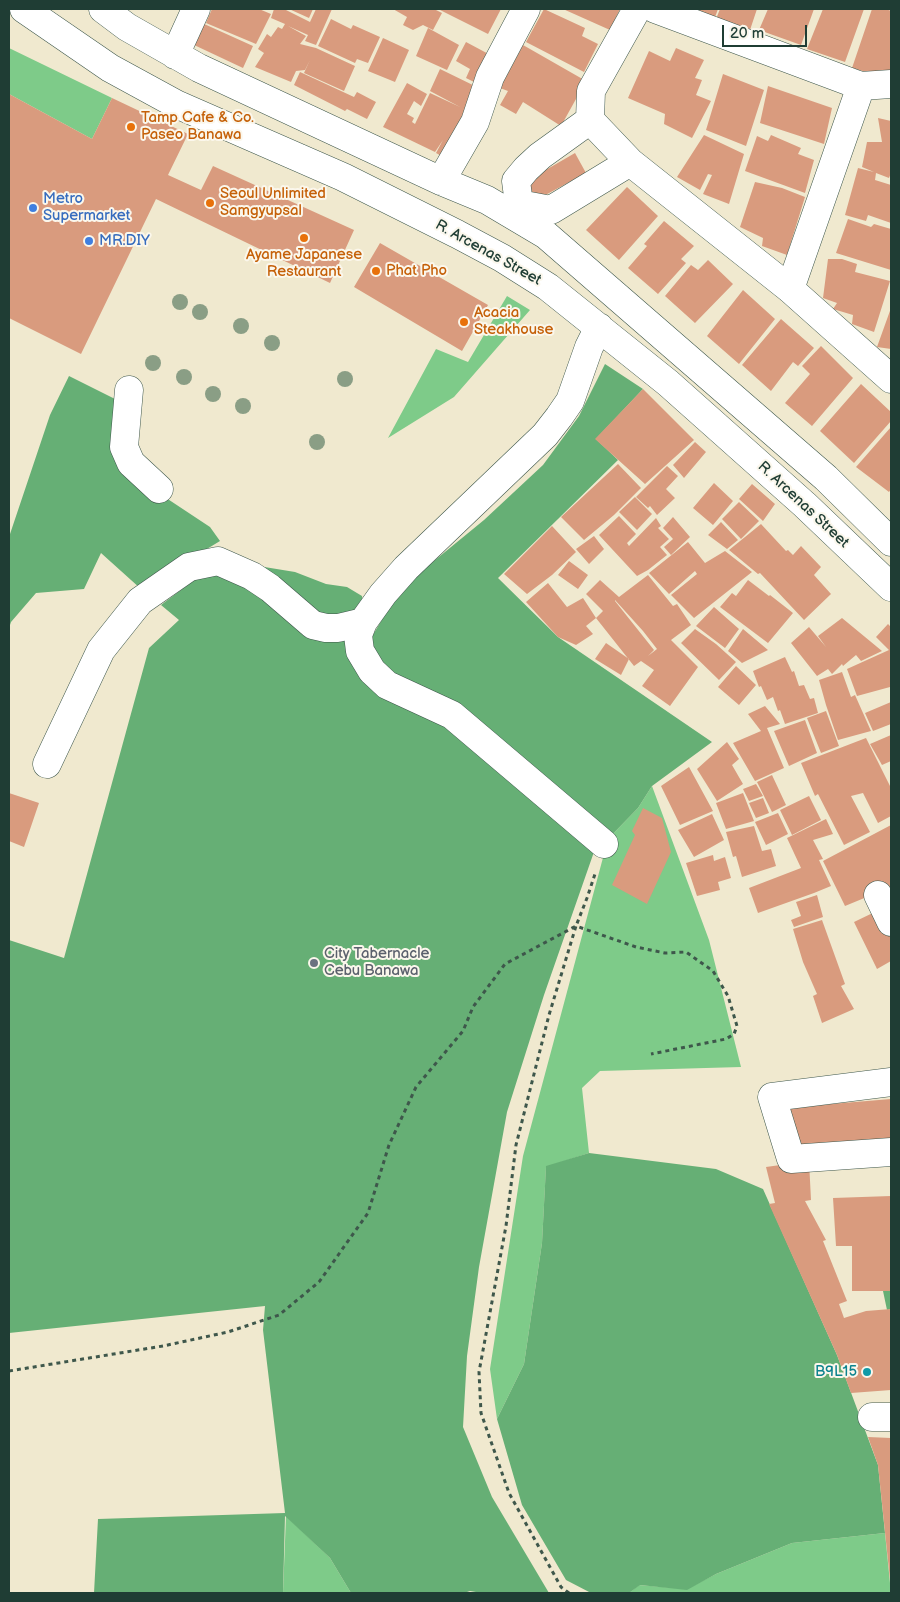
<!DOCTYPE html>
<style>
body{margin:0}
#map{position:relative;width:900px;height:1602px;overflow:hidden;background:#f0e9cf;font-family:"Balsamiq Sans",sans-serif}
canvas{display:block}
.frame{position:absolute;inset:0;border:10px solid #1f3d34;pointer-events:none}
.scale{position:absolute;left:722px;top:25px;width:85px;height:22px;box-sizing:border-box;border:2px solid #1f3d34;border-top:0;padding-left:6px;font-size:15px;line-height:18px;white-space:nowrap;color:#1f3d34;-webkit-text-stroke:4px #fbf7ec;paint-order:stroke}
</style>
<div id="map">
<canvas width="900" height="1602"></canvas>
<div class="frame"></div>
<div class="scale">20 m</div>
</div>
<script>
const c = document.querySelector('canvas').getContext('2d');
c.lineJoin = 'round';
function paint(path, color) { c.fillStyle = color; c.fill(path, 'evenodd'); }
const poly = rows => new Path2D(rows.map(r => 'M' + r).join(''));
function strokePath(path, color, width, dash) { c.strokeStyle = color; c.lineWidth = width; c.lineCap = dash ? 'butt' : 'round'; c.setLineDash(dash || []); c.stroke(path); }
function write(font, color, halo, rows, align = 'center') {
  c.font = font + ' "Balsamiq Sans",sans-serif'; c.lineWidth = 4; c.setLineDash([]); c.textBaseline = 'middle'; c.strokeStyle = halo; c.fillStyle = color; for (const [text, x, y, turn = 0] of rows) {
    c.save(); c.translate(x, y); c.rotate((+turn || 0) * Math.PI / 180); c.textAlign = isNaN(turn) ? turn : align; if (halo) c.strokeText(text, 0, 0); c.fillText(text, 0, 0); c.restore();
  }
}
paint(poly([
 [9,48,112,98,92,139,9,94],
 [507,296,530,310,454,397,388,438,436,349,468,362],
 [652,786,709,940,741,1067,600,1071,582,1088,589,1153,546,1167,542,1243,524,1364,497,1419,490,1369,523,1156,608,839,638,808],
 [286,1516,330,1558,351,1593,283,1593],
 [885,1533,891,1593,629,1593,639,1585,687,1589,716,1574,792,1543]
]), '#7ecb89');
paint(poly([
 [605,364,643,389,596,439,618,460,498,578,558,637,712,742,652,786,638,808,608,839,422,690,374,662,371,638,401,588,484,520,543,465,579,416],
 [69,376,123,403,142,482,210,527,220,541,141,589,101,553,84,589,36,593,11,622,9,628,9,537,50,415],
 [246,564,295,572,326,584,347,587,362,596,363,608,346,627,427,711,595,849,544,995,507,1112,479,1267,467,1356,463,1427,492,1497,549,1593,482,1593,470,1591,464,1593,351,1593,330,1558,285,1516,283,1593,94,1593,98,1519,285,1513,263,1330,265,1306,9,1333,9,940,64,958,149,648,179,620,161,605,198,577],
 [589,1153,716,1169,763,1189,837,1355,878,1465,885,1533,792,1543,716,1574,687,1590,640,1585,629,1593,591,1593,566,1580,522,1505,497,1419,524,1364,542,1243,546,1166],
 [883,1291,891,1291,891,1309,887,1310]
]), '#66af75');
paint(poly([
 [212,9,259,9,271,14,256,44,206,23],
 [274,9,284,9,310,22,316,9,332,9,316,45,305,41,308,35,288,26,306,36,300,44,316,48,355,66,344,91,304,73,310,60,305,70,296,71,291,82,255,67,264,53,258,49,267,34,271,37,278,27,282,29,285,24,271,18],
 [289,9,313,9,309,18],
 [393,9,434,9,442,13,433,30,423,25,413,30,403,25,407,17],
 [438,9,501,9,488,34],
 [544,9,585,28,582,36,598,44,584,72,526,42],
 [563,9,620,9,610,30],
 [687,9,718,9,714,20],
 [720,9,757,9,750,30,716,19],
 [768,9,814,9,801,45,759,30],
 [823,9,864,9,845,62,807,49],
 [872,9,886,9,891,11,891,79,852,68],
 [331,19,351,29,353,25,380,37,368,63,357,59,355,63,318,46],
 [202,23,253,46,243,68,192,44],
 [428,28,459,45,447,70,416,56],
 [383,38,409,50,395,82,368,71],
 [466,42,496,58,480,85,466,78,470,69,456,61],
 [523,45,586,81,561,126,523,102,516,114,500,105,508,91,500,88],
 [676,48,704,60,695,78,702,80,696,95,711,101,692,138,664,124,665,114,628,98,649,51,670,61],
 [440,69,481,89,451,161,436,153,443,140,435,152,383,127,407,83,427,94,421,106,414,101,407,114,414,118,412,122,415,124,430,93,460,107,430,91],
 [300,72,354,97,357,92,376,102,367,119,347,109,345,111,294,85],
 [723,74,764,90,746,146,706,130],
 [768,86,832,108,824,144,760,123],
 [9,94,92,139,112,98,188,134,168,175,201,190,213,166,354,230,330,283,156,199,81,354,9,318],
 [878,118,891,121,891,173,889,178,876,173,875,180,891,185,891,223,868,215,866,221,845,215,858,168,874,172,862,167,867,142,882,142],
 [704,135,744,154,729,204,703,194,712,175,708,174,700,190,677,177],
 [771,135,801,148,798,154,814,160,805,193,745,171,757,136,768,141],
 [575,153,586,173,538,199,526,195,525,182],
 [755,182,782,188,805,197,787,255,762,246,763,238,740,227],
 [627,187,658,216,619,260,586,230],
 [848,219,871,227,874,224,891,229,891,270,836,253],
 [664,221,694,246,681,259,686,263,658,294,628,268,647,246,644,244],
 [380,243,488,305,462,351,354,287],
 [828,259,842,259,857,264,855,272,890,281,874,332,852,324,853,315,833,309,837,303,823,298],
 [708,260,733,284,695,323,665,296,691,265,698,270],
 [743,290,775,319,739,364,707,336],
 [891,308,891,349,877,347],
 [781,319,814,348,798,366,793,362,771,391,742,365],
 [821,346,853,378,812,426,785,403,810,374,802,366],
 [861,384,891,412,891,421,854,463,820,431],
 [643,389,694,440,645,484,595,439],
 [891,427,891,489,889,492,856,467],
 [695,442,706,452,684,478,673,465],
 [618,464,641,488,614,515,584,540,561,517],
 [667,466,678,476,666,489,675,498,657,515,650,506,648,508,636,497],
 [714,483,733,501,713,525,693,508],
 [752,484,775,504,763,521,739,499],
 [635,497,652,514,637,530,619,512],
 [739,502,759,521,741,539,722,519],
 [619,516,636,534,627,543,629,546,656,518,661,526,658,528,669,539,660,547,667,555,648,570,637,576,599,535],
 [673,517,690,537,671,555,664,547,673,539,663,528],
 [721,522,738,540,727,549,708,535],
 [761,524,786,551,788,550,793,555,801,546,821,567,814,575,831,594,804,620,760,573,758,574,729,550],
 [552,526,576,552,552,575,527,594,504,574],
 [594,536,604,549,589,564,576,549],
 [688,542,705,563,725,551,752,572,694,618,671,595,697,574,695,571,669,594,649,573],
 [569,561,588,575,578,589,558,575],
 [648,575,673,606,677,604,691,625,671,640,698,667,670,706,642,686,654,670,641,661,634,666,596,618,603,611,586,594,600,580,619,597],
 [615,600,643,631,657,649,648,656,654,650,615,601],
 [748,580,769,596,770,595,793,613,768,643,720,607,732,593,736,596],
 [548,583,567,607,583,598,596,618,586,626,593,634,576,645,558,637,526,602],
 [714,607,739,629,725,648,696,626],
 [842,618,882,651,861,661,856,655,843,666,842,664,832,674,828,669,817,676,791,643,809,627,826,647,818,636],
 [888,624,891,627,890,687,857,696,847,669,889,650,876,637],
 [695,629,716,644,736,662,719,680,681,643],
 [743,629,768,650,742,663,728,651],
 [606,643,629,659,621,675,595,659],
 [785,657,792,672,794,671,799,686,804,685,810,699,814,698,818,713,785,724,780,710,778,711,773,697,767,700,761,686,759,687,753,671],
 [736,666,756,685,739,705,718,687],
 [842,672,851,697,855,695,871,731,838,740,826,705,819,680],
 [891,702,891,724,873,731,865,713],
 [765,706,780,724,767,728,784,768,755,781,733,743,761,731,748,714],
 [826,711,839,746,821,753,807,718],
 [805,720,817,753,789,766,774,731],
 [891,735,891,761,882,765,870,744],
 [866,738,891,788,891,816,878,823,863,793,851,796,870,832,844,845,818,794,815,796,801,763],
 [727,742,739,759,732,765,743,784,717,801,697,769],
 [689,767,713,811,680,825,661,786],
 [772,775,786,805,772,812,757,782],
 [756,784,763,796,749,801,743,789],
 [9,793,39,803,24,847,9,841],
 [743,793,754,821,726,829,716,803],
 [809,796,821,820,792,835,780,810],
 [763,798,769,813,756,818,749,803],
 [643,808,662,818,671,852,647,904,612,885,635,835,632,831],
 [778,813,788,834,766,845,755,822],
 [712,814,724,840,694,857,678,830],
 [826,819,833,834,813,840,823,859,819,860,831,886,814,893,758,913,749,888,801,868,787,838],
 [891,825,891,887,845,906,823,861],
 [754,826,762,851,771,849,776,866,742,877,736,856,733,857,726,832],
 [713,855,714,861,725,857,731,878,718,882,720,890,697,896,686,863],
 [817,895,823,917,794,927,791,920,801,916,796,902],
 [881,909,891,929,891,961,877,969,854,922],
 [822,920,845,984,841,986,854,1009,822,1023,813,996,817,994,803,962,793,929],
 [891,1099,891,1149,792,1155,783,1108],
 [809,1161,811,1200,805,1201,826,1240,823,1241,847,1301,839,1304,844,1318,866,1311,891,1309,891,1390,851,1393,837,1355,769,1204,775,1203,766,1167],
 [891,1196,891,1291,852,1291,852,1246,836,1246,833,1198],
 [868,1437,891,1438,891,1580,890,1580,878,1465]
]), '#d99b7e');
const minor = poly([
 [24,9,110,68,176,104,343,177,457,234,502,258,548,287,668,383,805,505,891,587],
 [103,9,127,27,199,68,441,181,487,200,546,235,826,478,891,542],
 [637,9,591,91,590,120,630,162,790,289,891,379],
 [655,9,861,86,891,84],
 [175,55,196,9],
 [441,181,475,122,490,77,526,9],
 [519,204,551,210,630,162],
 [519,204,516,181,526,169,540,156,590,120],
 [790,289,861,86],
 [599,327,589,347,570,401,559,417,545,435,406,568,383,594,363,622,358,635,360,651,372,671,387,685,452,715,604,844],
 [129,390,124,447,131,463,159,489],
 [47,764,101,650,140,601,189,567,218,561,252,576,270,588,313,625,326,628,338,628,363,622],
 [878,895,891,922],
 [891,1082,772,1097,791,1159,891,1152],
 [872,1417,891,1417]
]);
strokePath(minor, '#3e574b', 29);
strokePath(poly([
 [9,1371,163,1346,228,1332,279,1315,319,1282,368,1213,389,1145,416,1087,463,1031,473,1007,505,964,576,926,587,898,596,871],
 [569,1593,561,1587,509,1493,481,1413,479,1372,506,1226,516,1145,549,1015,576,926,636,947,665,953,686,952,713,971,728,996,737,1026,734,1034,726,1039,651,1054]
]), '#3e574b', 3, [4, 4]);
strokePath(minor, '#fff', 28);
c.fillStyle = '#8a9e85';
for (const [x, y] of [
 [180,302],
 [200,312],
 [241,326],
 [272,343],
 [153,363],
 [184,377],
 [345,379],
 [213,394],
 [243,406],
 [317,442]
]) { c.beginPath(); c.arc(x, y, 8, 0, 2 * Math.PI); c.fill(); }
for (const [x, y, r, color] of [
 [131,127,5,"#e8710a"],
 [210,203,5,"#e8710a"],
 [33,208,5,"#3f7fe0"],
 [304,238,5,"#e8710a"],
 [89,241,5,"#3f7fe0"],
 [376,271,5,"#e8710a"],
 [464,322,5,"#e8710a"],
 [314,963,5,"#6b7280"],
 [867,1372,5,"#0f9aa8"]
]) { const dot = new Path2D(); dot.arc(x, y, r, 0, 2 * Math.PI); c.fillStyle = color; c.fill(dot); strokePath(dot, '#fbf7ec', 2); }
write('15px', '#c56008', '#fbf7ec', [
 ["Tamp Cafe & Co.",141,118],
 ["Paseo Banawa",141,135],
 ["Seoul Unlimited",220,194],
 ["Samgyupsal",220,211],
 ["Ayame Japanese",304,255,"center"],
 ["Restaurant",304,272,"center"],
 ["Phat Pho",386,271],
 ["Acacia",474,313],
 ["Steakhouse",474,330]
], 'left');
write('15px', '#366cbe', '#fbf7ec', [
 ["Metro",43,199],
 ["Supermarket",43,216],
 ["MR.DIY",99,241]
], 'left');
write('15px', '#1f3d34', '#fbf7ec', [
 ["R. Arcenas Street",488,253,29],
 ["R. Arcenas Street",803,505,43]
]);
write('15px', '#5b616d', '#fbf7ec', [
 ["City Tabernacle",324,954],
 ["Cebu Banawa",324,971]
], 'left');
write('15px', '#0d838f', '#fbf7ec', [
 ["B9L15",857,1372]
], 'right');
</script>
